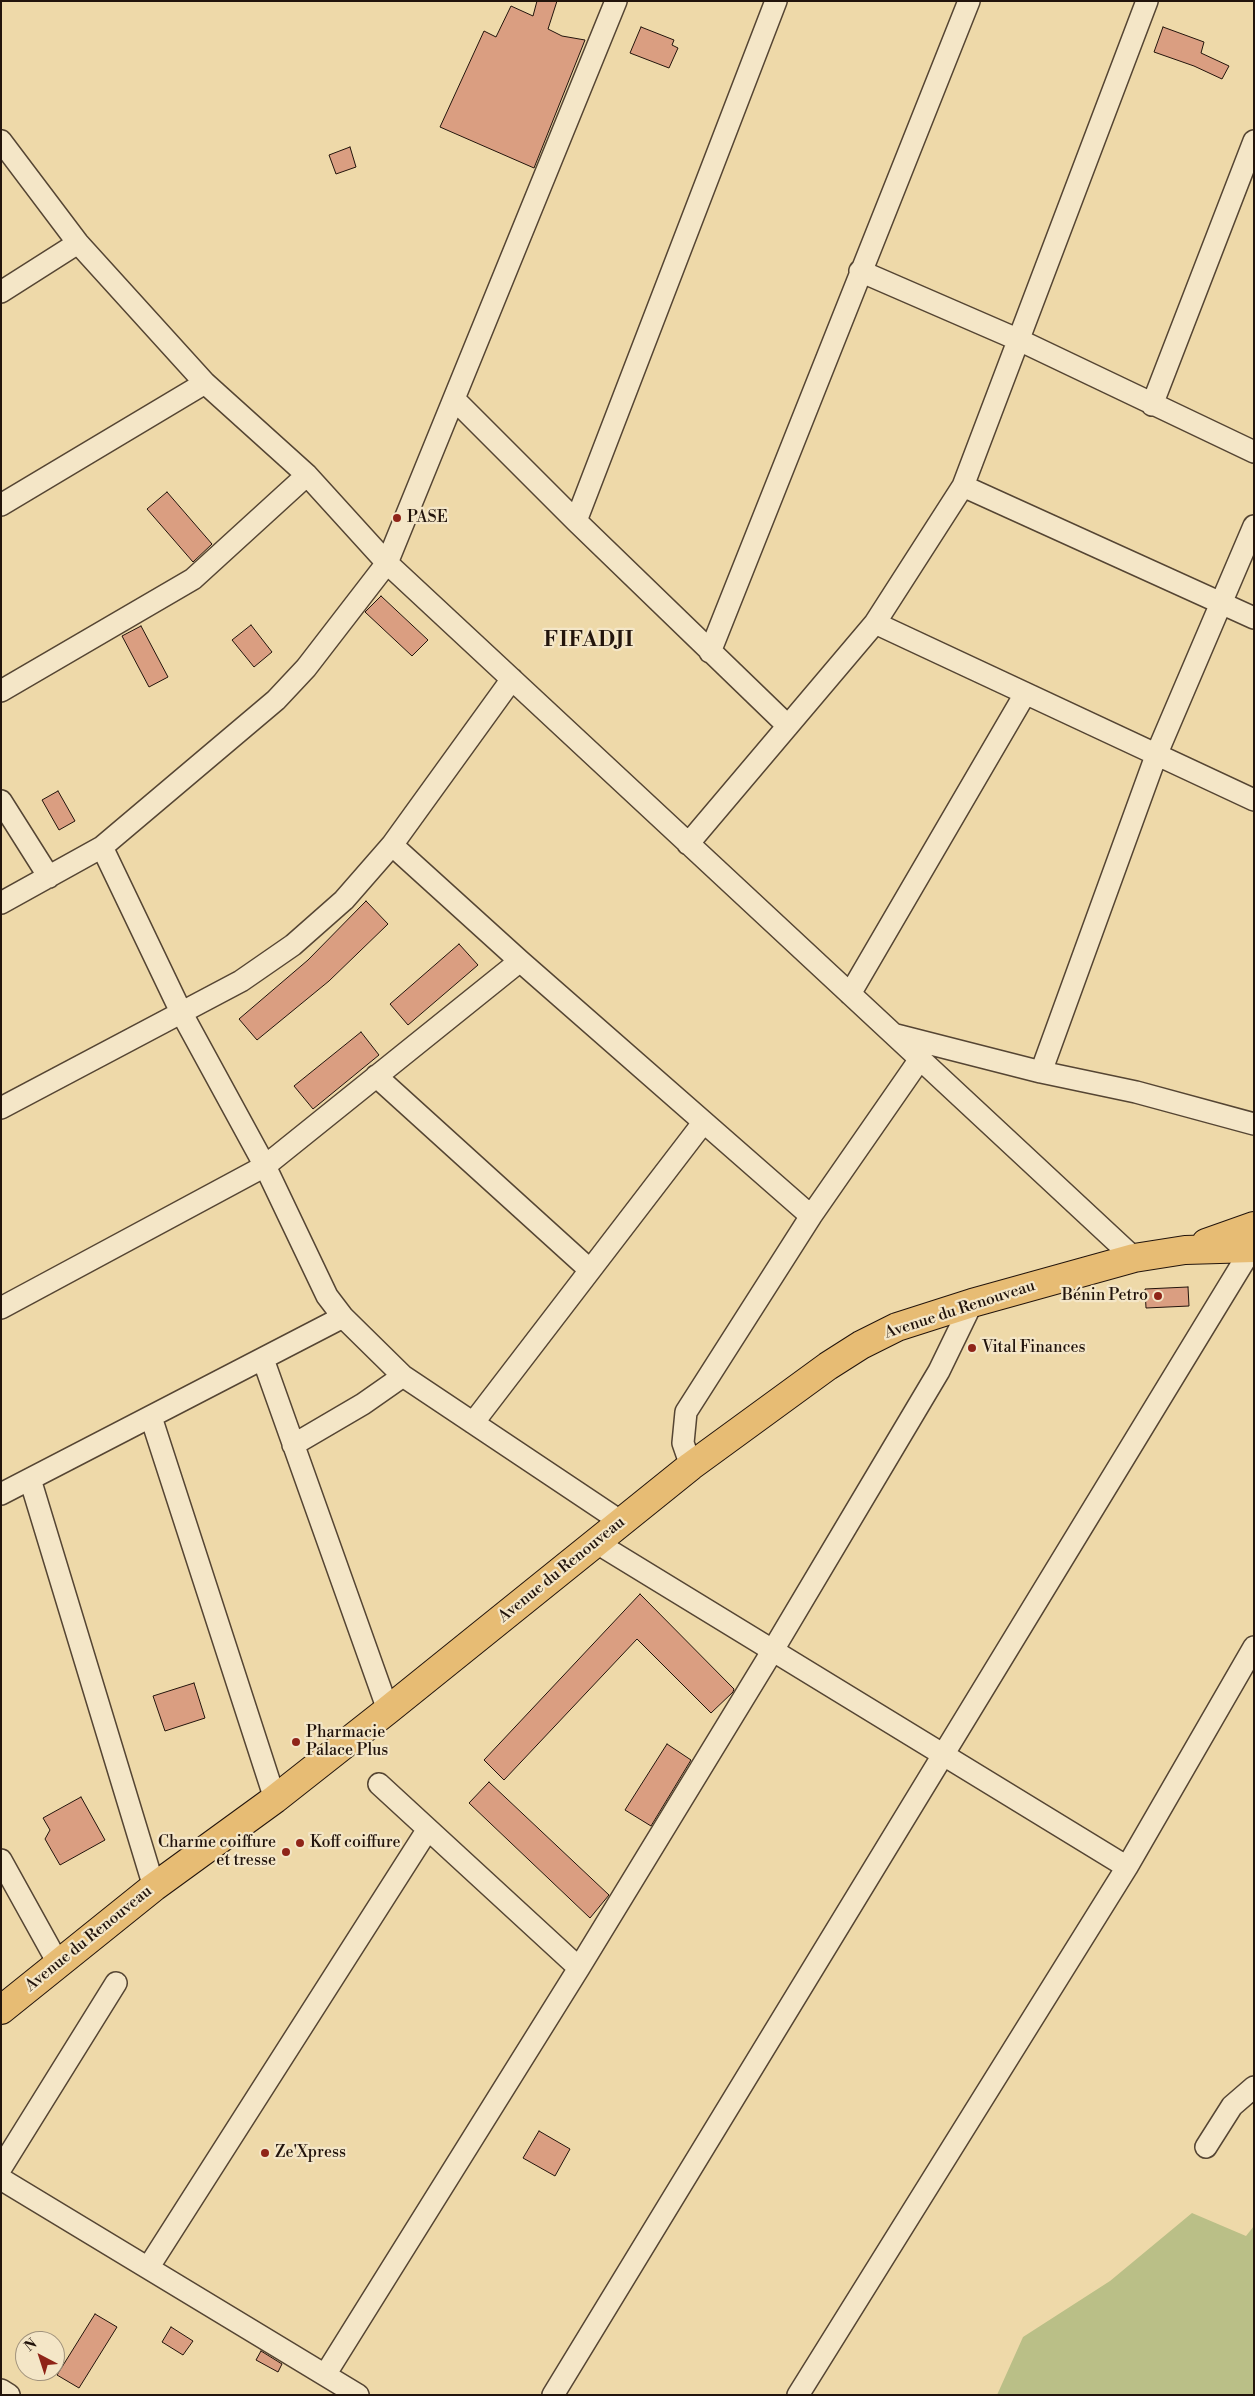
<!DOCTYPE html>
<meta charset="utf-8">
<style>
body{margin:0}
#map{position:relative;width:1255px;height:2396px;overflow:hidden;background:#eed9a9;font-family:"Libre Bodoni",serif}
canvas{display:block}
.frame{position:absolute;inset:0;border:2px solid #22140c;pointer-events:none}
.north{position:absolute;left:15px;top:2331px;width:50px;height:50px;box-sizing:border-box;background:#f4e6c7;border:1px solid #a0927c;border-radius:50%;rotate:320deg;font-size:14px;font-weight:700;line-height:20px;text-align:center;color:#22140c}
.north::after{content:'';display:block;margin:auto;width:18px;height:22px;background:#8f2418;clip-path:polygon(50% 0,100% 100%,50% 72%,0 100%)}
</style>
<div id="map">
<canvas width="1255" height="2396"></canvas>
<div class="frame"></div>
<div class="north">N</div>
</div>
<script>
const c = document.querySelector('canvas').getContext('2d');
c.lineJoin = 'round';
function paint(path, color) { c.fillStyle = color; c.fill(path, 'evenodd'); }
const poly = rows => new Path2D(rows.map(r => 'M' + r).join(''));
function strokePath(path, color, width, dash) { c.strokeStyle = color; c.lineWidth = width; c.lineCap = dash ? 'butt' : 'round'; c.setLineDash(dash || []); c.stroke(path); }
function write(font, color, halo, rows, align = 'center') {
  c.font = font + ' "Libre Bodoni",serif'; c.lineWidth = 4.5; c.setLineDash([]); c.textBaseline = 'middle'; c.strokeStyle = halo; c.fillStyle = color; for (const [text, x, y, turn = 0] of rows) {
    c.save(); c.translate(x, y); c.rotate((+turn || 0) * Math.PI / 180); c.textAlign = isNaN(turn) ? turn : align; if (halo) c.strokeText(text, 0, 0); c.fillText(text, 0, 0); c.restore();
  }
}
paint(poly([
 [1192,2213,1246,2236,1254,2226,1254,2395,997,2395,1023,2337,1110,2281]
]), '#babf87');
const building = poly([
 [537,1,557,1,548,29,562,36,585,40,534,168,440,127,484,31,496,37,511,6,533,16,537,1],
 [641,27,674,40,672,45,678,48,669,68,630,53,641,27],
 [1163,27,1204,42,1201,53,1229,66,1222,79,1194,66,1154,52,1163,27],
 [350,147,356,167,336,174,329,155,350,147],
 [167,492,212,544,193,562,147,509,167,492],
 [381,596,428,640,412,656,365,612,381,596],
 [251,625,272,652,254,667,232,640,251,625],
 [141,626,168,677,149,687,122,636,141,626],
 [58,791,75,821,59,830,42,800,58,791],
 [366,901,388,924,329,981,257,1040,239,1019,308,960,366,901],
 [459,944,478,965,408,1025,390,1004,459,944],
 [361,1032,379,1055,313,1109,294,1086,361,1032],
 [1188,1287,1189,1306,1146,1308,1145,1289,1188,1287],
 [640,1594,734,1689,733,1692,711,1713,637,1639,504,1780,484,1760,640,1594],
 [194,1683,205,1718,165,1731,153,1696,194,1683],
 [667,1744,691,1760,651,1826,625,1810,667,1744],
 [489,1782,609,1895,590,1918,469,1803,489,1782],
 [81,1797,105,1840,60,1865,45,1839,50,1830,43,1818,81,1797],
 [539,2131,570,2149,555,2176,523,2158,539,2131],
 [95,2314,117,2327,79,2388,57,2375,95,2314],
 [171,2327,193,2341,183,2355,162,2342,171,2327],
 [261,2351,282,2364,278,2372,256,2360,261,2351]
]);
paint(building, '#da9e81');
strokePath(building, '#22140c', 1);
const minor = poly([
 [1,141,78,243,205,383,307,475,387,563,1134,1258],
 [860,271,1019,340,1254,452],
 [1,292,78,243],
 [454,399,576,521,788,726],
 [1152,405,1254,141],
 [963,486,1254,618],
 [1,505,205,383],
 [576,521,776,1],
 [875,623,1254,800],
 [710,652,969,1],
 [1,691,193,579,307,475],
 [1,801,49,877],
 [688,844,875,623,963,486,1147,1],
 [392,845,520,961,811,1216],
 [102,847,181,1012,265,1166,327,1296,343,1317,403,1376,620,1521],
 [1,903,102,847,276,700,306,668,387,563,616,1],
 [850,994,1025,694],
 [896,1035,1041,1072,1136,1092,1254,1124],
 [1041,1072,1157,753,1254,526],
 [376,1076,590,1270],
 [1,1108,241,981,293,945,344,900,392,845,512,679],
 [1,1308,265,1166,520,961],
 [263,1359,388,1710],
 [151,1417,275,1799],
 [473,1423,703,1123],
 [293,1445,363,1404,403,1376],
 [691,1466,683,1443,686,1412,811,1216,920,1059],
 [30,1479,154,1887],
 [1,1494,343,1317],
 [597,1543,1127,1867],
 [379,1784,579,1968],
 [1,1860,58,1963],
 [1206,2147,1232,2106,1254,2087],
 [1,2168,116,1983],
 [1,2179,358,2395],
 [148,2268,428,1829],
 [325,2375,579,1968,773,1650,939,1371,972,1303],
 [1,2390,9,2395],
 [553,2395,1252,1248],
 [798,2395,1127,1867,1254,1647]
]);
const major = poly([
 [1206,1243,1254,1226],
 [1,2010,154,1887,275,1799,388,1710,691,1466,828,1366,861,1345,897,1327,972,1303,1134,1258,1185,1250,1254,1248]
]);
strokePath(minor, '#554533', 24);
strokePath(major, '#22140c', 30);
strokePath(minor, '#f4e6c7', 21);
strokePath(major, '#e7bc74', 28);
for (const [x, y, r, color] of [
 [397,518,5,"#8f2418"],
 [1158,1296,5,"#8f2418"],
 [972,1348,5,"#8f2418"],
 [296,1742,5,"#8f2418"],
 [300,1843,5,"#8f2418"],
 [286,1852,5,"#8f2418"],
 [265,2153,5,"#8f2418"]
]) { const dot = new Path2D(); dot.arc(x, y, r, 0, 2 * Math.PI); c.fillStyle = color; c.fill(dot); strokePath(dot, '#f4e6c7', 2); }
write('16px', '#22140c', '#f4e6c7', [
 ["PASE",407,518],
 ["Bénin Petro",1148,1296,"right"],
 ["Vital Finances",982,1348],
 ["Pharmacie",306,1733],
 ["Palace Plus",306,1751],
 ["Charme coiffure",276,1843,"right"],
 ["et tresse",276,1861,"right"],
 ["Koff coiffure",310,1843],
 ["Ze'Xpress",275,2153]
], 'left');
write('16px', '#22140c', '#f4e6c7', [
 ["Avenue du Renouveau",960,1310,-18],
 ["Avenue du Renouveau",562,1570,-39],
 ["Avenue du Renouveau",89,1939,-39]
]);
c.letterSpacing = '1px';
write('bold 21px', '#22140c', '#f4e6c7', [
 ["FIFADJI",589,641]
]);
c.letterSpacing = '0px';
</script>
